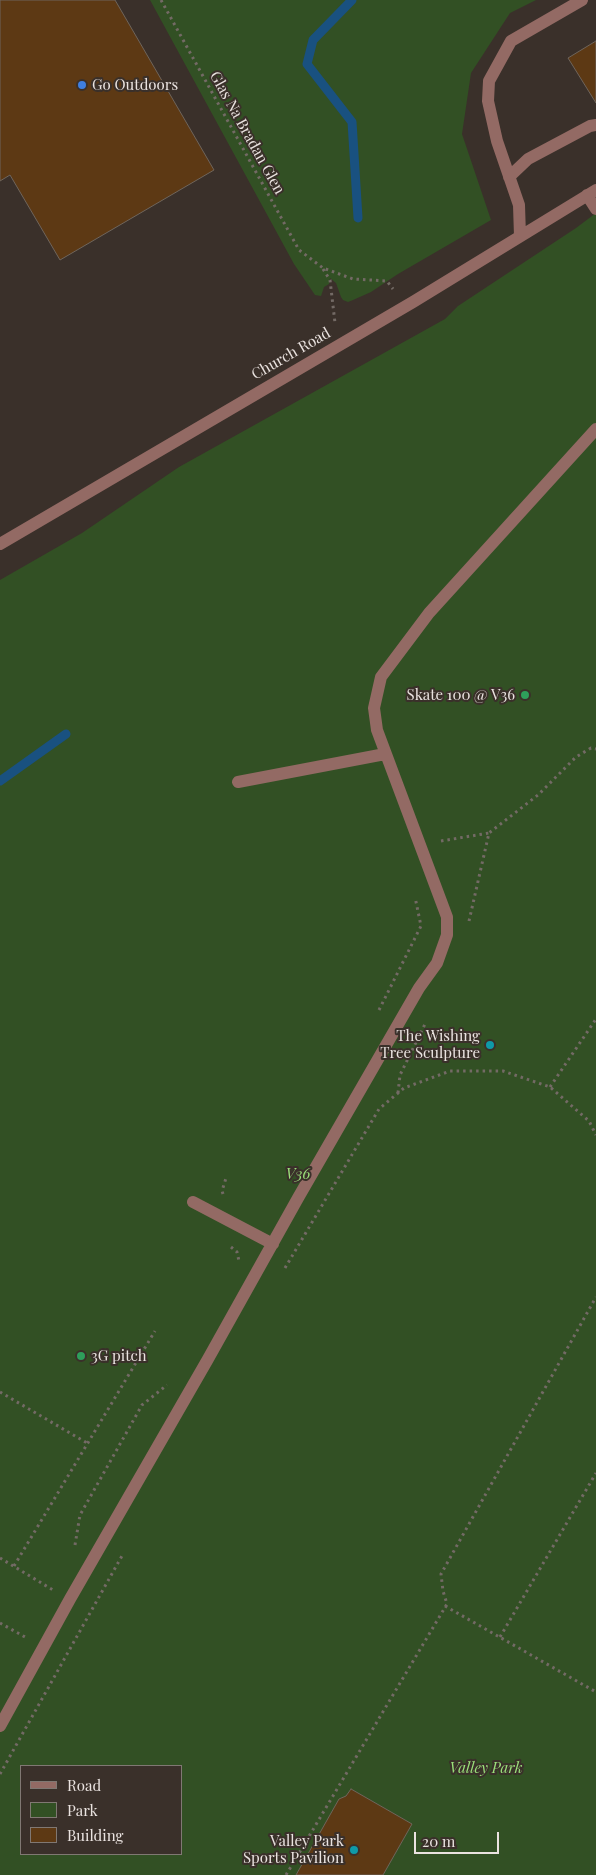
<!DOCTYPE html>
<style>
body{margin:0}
#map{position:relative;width:596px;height:1875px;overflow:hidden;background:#3a302a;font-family:"Playfair Display",serif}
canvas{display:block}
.legend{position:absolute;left:20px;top:1765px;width:162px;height:90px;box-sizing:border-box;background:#3a302a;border:1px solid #807873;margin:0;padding:6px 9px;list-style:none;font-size:15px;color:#eae3e0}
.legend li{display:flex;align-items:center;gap:10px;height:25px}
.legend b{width:25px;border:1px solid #807873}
.scale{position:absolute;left:414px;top:1832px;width:85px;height:22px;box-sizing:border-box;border:2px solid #eae3e0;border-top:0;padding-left:6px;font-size:15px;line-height:18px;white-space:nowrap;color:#eae3e0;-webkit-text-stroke:4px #3a302a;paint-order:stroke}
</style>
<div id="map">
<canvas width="596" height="1875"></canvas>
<ul class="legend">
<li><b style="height:6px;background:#936a64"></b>Road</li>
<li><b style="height:14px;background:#325024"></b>Park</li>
<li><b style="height:14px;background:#5d3914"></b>Building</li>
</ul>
<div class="scale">20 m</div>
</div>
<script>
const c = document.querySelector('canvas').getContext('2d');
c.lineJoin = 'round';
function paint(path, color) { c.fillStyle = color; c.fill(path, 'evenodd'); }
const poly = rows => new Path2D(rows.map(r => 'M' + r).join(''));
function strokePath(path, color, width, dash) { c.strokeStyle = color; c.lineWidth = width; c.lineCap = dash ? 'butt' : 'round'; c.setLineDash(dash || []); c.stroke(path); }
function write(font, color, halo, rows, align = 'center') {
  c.font = font + ' "Playfair Display",serif'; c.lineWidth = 4; c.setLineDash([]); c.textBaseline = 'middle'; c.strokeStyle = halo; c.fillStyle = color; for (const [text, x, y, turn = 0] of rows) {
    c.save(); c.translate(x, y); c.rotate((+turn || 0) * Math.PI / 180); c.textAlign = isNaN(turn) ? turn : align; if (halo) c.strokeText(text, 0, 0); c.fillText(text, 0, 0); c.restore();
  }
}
paint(poly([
 [150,0,536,0,510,13,471,73,462,134,491,220,398,274,371,292,353,300,348,302,343,300,341,297,336,283,330,278,329,284,324,287,321,296,315,295,294,264],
 [596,213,596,1875,0,1875,0,580,82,533,179,467,445,319,458,306,576,228],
 [21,1766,181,1766,181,1854,21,1854]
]), '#325024');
strokePath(poly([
 [352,0,313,40,307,64,352,122,358,218],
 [0,781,66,734]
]), '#195180', 9);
const building = poly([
 [0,0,115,0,214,170,60,260,10,175,0,181,0,0],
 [596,41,596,103,568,58,596,41],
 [351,1789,412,1824,383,1875,296,1875,339,1799,346,1796,351,1789]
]);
paint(building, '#5d3914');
strokePath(building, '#6f655c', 1);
strokePath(poly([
 [161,0,299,250,323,268,353,279,387,281,393,289],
 [323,269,330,280,335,323],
 [441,841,489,833],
 [469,921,489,833,538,795,576,757,591,748,596,749],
 [379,1010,421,926,415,897],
 [550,1087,596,1019],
 [398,1093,400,1075,426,1022],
 [223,1194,222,1191,226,1178],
 [231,1247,237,1252,239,1261],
 [285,1268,379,1109,404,1088,450,1071,503,1071,550,1087,589,1121,596,1135],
 [0,1392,87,1443],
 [75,1545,80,1515,142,1405,167,1385],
 [0,1558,53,1590],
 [14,1566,155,1331],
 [445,1606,596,1692],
 [0,1623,25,1637],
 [500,1637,596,1473],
 [0,1774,123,1554],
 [286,1875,447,1604,443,1591,441,1574,596,1297]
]), '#736a65', 3, [2.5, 4]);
strokePath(poly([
 [509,177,528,159,590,126,596,125],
 [587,195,596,209],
 [520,236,519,205,497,141,488,101,489,81,511,41,582,0],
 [0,544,413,302,596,190],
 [238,782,385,754],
 [193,1202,273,1244],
 [0,1726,70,1599,208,1359,298,1198,419,988,437,963,447,935,447,917,377,730,374,708,381,677,429,613,596,429]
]), '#936a64', 12);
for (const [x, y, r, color] of [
 [82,85,5,"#3f7fe0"],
 [525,695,5,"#2e9e5b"],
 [490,1045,5,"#0f9aa8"],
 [81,1356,5,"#2e9e5b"],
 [354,1850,5,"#0f9aa8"]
]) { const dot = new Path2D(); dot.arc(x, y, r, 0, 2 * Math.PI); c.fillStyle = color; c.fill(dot); strokePath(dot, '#3a302a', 2); }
write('15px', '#eae3e0', '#3a302a', [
 ["Go Outdoors",92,85,"left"],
 ["Skate 100 @ V36",515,695],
 ["The Wishing",480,1036],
 ["Tree Sculpture",480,1053],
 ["3G pitch",91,1356,"left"],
 ["Valley Park",344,1841],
 ["Sports Pavilion",344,1858]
], 'right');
write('15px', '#eae3e0', '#3a302a', [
 ["Glas Na Bradan Glen",247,133,61],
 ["Church Road",291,354,-30]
]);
write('italic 15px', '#9adf7a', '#3a302a', [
 ["V36",298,1174],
 ["Valley Park",486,1768]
]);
</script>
